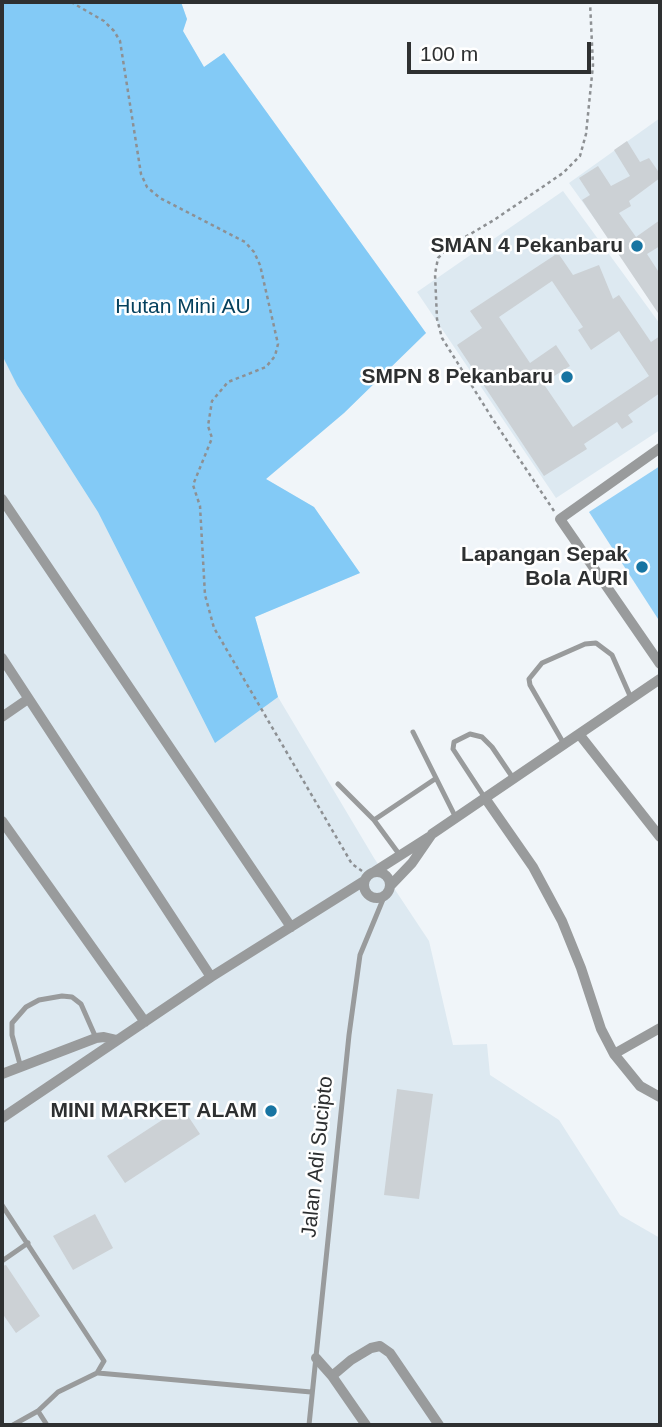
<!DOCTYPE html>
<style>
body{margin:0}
#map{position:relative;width:662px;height:1427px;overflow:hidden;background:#f0f5f9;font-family:Helvetica,sans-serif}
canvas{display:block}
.frame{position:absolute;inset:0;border:4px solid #2e3031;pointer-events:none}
.scale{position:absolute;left:407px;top:42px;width:184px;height:32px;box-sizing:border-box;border:4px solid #2e3031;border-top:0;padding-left:9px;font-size:21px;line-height:24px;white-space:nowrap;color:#2e3031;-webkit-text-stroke:5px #fff;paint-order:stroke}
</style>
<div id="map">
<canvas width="662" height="1427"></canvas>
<div class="frame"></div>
<div class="scale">100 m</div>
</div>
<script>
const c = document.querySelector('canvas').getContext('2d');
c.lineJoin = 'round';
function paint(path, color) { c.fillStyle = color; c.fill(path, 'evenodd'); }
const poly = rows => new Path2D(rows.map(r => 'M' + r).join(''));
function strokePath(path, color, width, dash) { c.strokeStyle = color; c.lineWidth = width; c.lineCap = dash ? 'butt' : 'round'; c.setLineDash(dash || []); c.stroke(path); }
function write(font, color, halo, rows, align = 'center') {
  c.font = font + ' Helvetica,sans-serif'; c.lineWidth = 5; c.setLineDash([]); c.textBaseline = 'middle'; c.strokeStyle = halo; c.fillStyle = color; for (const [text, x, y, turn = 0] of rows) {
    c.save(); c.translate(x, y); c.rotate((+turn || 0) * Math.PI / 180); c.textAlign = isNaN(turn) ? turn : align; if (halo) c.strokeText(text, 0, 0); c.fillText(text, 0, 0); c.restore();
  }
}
paint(poly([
 [2,2,181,2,187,19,183,31,204,67,224,53,426,333,344,413,266,479,314,507,360,573,255,617,278,697,374,858,429,941,453,1045,487,1044,490,1075,559,1120,620,1215,660,1238,660,1425,2,1425],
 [660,118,660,310,569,183],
 [563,191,660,324,660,430,556,498,417,292]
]), '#dde9f1');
paint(poly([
 [660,466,660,622,589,512]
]), '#94d0f6');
paint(poly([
 [2,2,181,2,187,19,183,31,204,67,224,53,426,333,344,413,266,479,314,507,360,573,255,617,278,697,215,743,98,512,17,385,2,355]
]), '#83caf6');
paint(poly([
 [627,141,640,162,649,158,660,174,660,178,629,201,631,206,619,213,636,237,660,220,660,246,647,254,660,274,660,316,582,200,590,195,579,178,598,166,611,186,630,176,614,150],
 [558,253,573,275,599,265,613,299,619,295,651,342,660,336,660,393,628,415,633,422,622,429,617,422,584,444,587,449,544,476,457,345,482,328,470,311],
 [552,281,583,327,578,330,591,350,619,331,649,376,573,427,543,383,570,366,556,345,530,363,499,317],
 [397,1089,433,1094,419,1199,384,1195],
 [182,1107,200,1134,125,1183,107,1156],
 [95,1214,113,1248,73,1270,53,1236],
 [6,1265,40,1316,16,1333,2,1313,2,1266]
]), '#ccd1d5');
strokePath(poly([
 [71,2,104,21,114,31,120,41,141,174,147,187,160,198,245,242,254,252,260,265,278,344,275,356,266,367,228,382,212,401,208,426,212,438,193,485,200,506,205,595,214,628,352,864,362,871],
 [554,511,492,418,442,338,437,319,435,274,438,258,450,246,494,220,563,173,580,156,586,134,593,65,590,2]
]), '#8d9093', 2.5, [3.5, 3.5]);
strokePath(poly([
 [413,732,456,818],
 [564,744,530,685,529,679,542,663,585,644,596,643,612,655,631,698],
 [338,784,374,820,399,854],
 [485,798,453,749,454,742,470,734,482,737,492,747,513,778],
 [374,820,435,779],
 [21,1068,12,1035,12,1023,26,1007,39,1000,62,996,72,997,81,1004,96,1038],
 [2,1205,104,1361,97,1373,58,1392,38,1411,47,1425],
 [2,1261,28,1243],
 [98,1373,311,1392],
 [13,1425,38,1411],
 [309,1425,349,1035,360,955,384,897]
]), '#999b9c', 5);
strokePath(poly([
 [660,448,560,519,660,664],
 [2,499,291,927],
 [2,658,211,977],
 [2,717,28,699],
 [579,734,660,837],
 [485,798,533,867,562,921,581,968,601,1029,614,1054,640,1086,660,1097],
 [2,821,145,1022],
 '364 885a13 13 0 1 1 26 0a13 13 0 1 1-26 0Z',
 [374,872,429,837],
 [390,886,412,863,432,834,660,679],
 [614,1054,660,1028],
 [2,1074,96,1038,104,1037,117,1040],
 [2,1118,211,977,364,881],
 [316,1358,332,1376,366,1425],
 [332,1376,351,1360,371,1348,380,1346,390,1353,439,1425]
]), '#999b9c', 10);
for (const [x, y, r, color] of [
 [637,246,7,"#1774a2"],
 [567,377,7,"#1774a2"],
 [642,567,7,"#1774a2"],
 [271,1111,7,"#1774a2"]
]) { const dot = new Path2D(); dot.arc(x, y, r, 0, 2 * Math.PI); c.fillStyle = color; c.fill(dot); strokePath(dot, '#fff', 2.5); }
write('bold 21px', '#2e3031', '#fff', [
 ["SMAN 4 Pekanbaru",623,246],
 ["SMPN 8 Pekanbaru",553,377],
 ["Lapangan Sepak",628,555],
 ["Bola AURI",628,579],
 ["MINI MARKET ALAM",257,1111]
], 'right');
write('21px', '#05415e', '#fff', [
 ["Hutan Mini AU",183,307]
]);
write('21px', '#2e3031', '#fff', [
 ["Jalan Adi Sucipto",318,1157,-84]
]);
</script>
